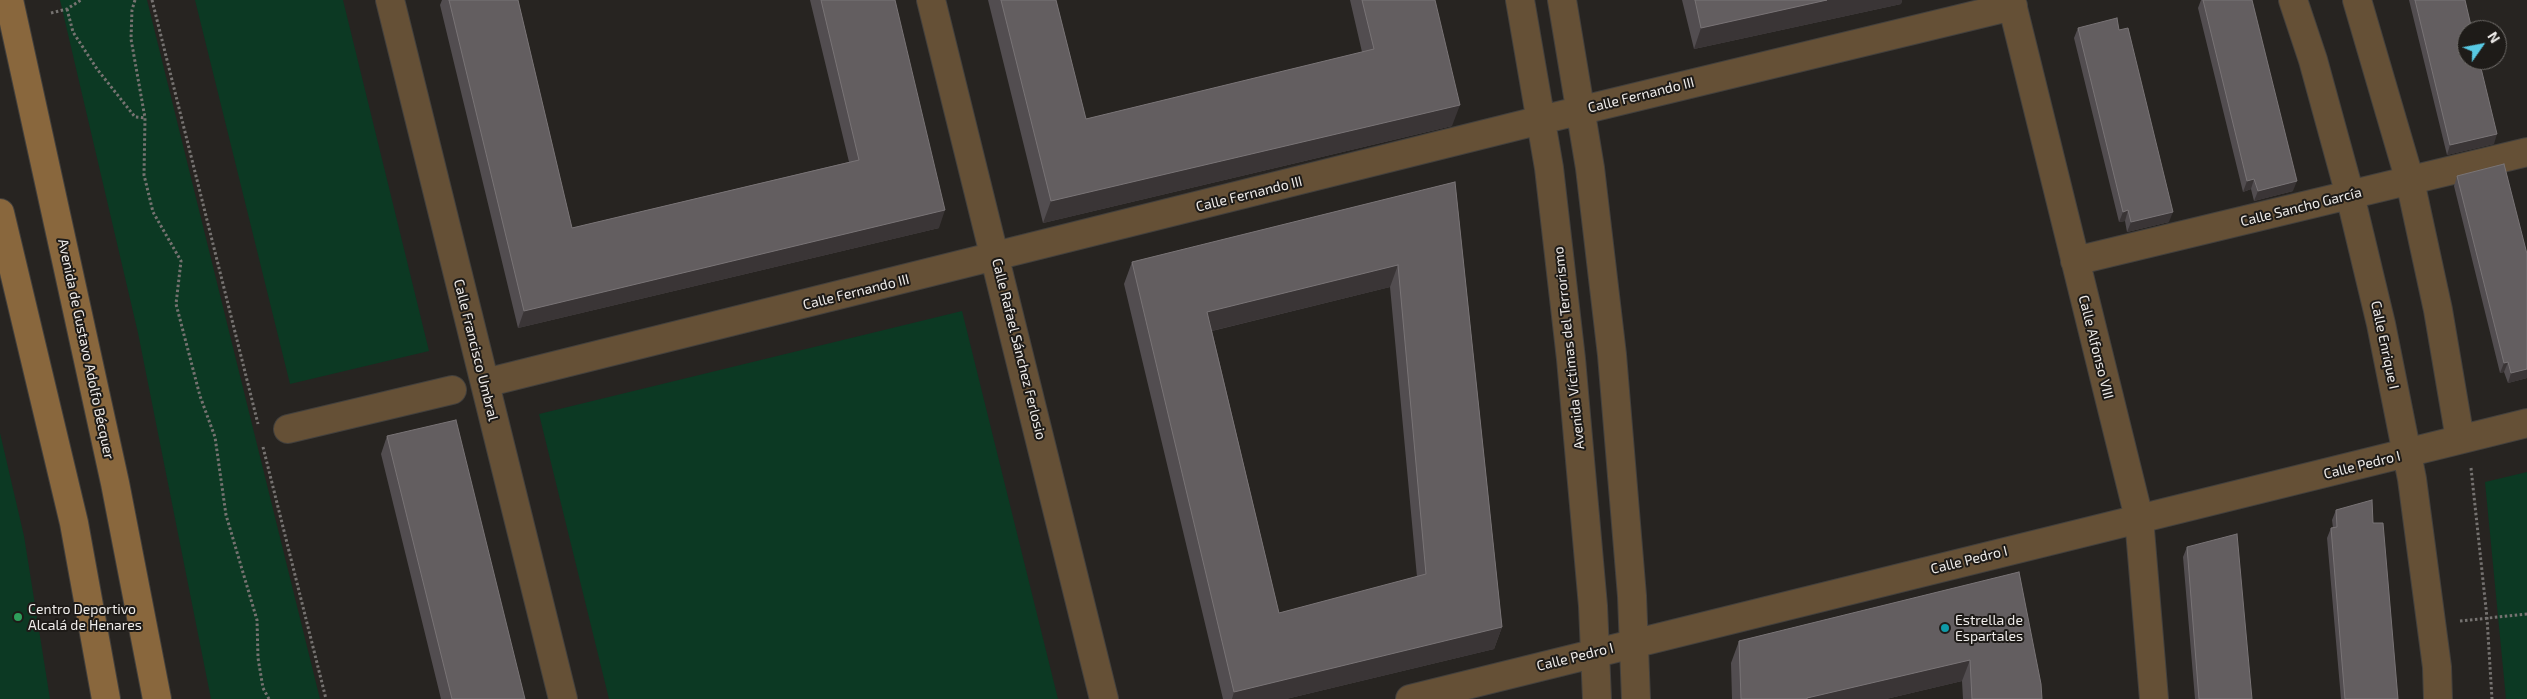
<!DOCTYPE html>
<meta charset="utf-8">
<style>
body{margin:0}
#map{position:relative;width:2527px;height:699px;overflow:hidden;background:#272421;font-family:"Exo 2",sans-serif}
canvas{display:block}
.north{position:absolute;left:2457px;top:20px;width:50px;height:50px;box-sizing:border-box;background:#1e1b18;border:1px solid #726f6c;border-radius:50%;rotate:57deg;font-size:14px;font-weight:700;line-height:20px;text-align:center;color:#efecea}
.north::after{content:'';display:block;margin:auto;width:18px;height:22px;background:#58c9e3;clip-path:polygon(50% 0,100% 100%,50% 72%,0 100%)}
</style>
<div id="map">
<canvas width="2527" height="699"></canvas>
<div class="north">N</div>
</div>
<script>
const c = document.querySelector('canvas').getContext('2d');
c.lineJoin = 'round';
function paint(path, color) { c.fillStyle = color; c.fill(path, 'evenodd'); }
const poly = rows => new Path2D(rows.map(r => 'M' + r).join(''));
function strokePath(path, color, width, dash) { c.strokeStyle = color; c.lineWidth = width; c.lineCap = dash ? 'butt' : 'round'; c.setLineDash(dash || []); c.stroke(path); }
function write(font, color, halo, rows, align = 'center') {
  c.font = font + ' "Exo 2",sans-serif'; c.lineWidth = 4; c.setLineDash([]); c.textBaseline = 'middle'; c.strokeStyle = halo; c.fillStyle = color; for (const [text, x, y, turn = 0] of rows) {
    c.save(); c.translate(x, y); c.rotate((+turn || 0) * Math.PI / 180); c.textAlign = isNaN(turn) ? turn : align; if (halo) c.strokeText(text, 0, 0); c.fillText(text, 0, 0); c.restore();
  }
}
paint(poly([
 [60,0,147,0,320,699,211,699,138,333],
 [195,0,343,0,429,351,290,384],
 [962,311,1058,699,609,699,539,414],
 [0,433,24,536,50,699,0,699],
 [2527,472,2527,699,2506,699,2485,482]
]), '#0c3923');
const street = poly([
 [390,0,563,699],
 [931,0,1104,699],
 [1520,0,1549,168,1571,359,1593,606,1597,699],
 [1562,0,1590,168,1612,355,1632,596,1636,699],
 [2011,0,2139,518,2154,699],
 [2293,0,2313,60,2350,195,2381,324,2412,479,2437,667,2438,699],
 [2357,0,2410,181,2438,310,2460,439],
 [2075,261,2527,152],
 [485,383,1541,120,2013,6],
 [288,429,452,390],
 [1410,699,2527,423]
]);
const secondary = poly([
 [9,0,115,483,157,699],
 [0,213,74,523,106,699]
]);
strokePath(street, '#43403d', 30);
strokePath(secondary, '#43403d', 30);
strokePath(poly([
 [135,0,132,10,131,39,145,118,144,175,153,212,181,261,176,304,200,396,215,437,226,515,257,620,258,658,263,688,269,699],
 [152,0,258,424],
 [67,9,73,32,97,69,135,117,145,118],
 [51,13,67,9,81,0],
 [263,447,326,699],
 [2471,468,2487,618,2492,699],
 [2460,621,2527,614]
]), '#767371', 3, [2.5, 2.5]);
strokePath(street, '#655036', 28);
strokePath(secondary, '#89673d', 28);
paint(poly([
 [442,0,518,0,572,228,849,162,810,0,895,0,939,228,518,328,440,5],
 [988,0,1056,0,1086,119,1362,52,1350,0,1435,0,1452,126,1043,223],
 [1682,0,1902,0,1901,4,1694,49],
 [2201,0,2252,0,2293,191,2254,201,2251,189,2243,192,2198,8],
 [2409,0,2465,0,2494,144,2447,155],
 [2078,28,2119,30,2169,222,2127,232,2125,221,2119,222,2074,38],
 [2457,176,2527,254,2527,378,2508,383,2504,372,2500,373,2454,186],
 [1455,182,1502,627,1494,649,1286,699,1223,699,1124,284,1132,262],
 [1390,287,1417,577,1279,613,1212,331],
 [387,436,525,699,441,699,381,454],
 [2336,510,2373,523,2398,699,2341,699,2327,538,2331,528,2333,528,2332,520],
 [2187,547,2252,699,2195,699,2183,557],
 [2019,572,2042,699,1963,699,1962,681,1886,699,1732,699,1731,663,1739,641]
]), '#524d50');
paint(poly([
 [1827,0,1902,0,1901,4,1694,49,1701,28],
 [1460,105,1452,126,1043,223,1051,201],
 [2497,134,2494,144,2447,155,2450,145],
 [2254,179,2251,189,2243,192,2247,181],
 [2297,181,2293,191,2254,201,2258,191],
 [945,210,939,228,518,328,524,311],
 [2128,210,2125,221,2119,222,2123,212],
 [2173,212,2169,222,2127,232,2131,222],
 [1398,265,1390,287,1199,334,1207,312],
 [2508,362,2504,372,2500,373,2504,363],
 [2527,369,2527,378,2508,383,2511,373],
 [1502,627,1494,649,1286,699,1232,699,1234,692],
 [1970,660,1962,681,1886,699,1807,699,1807,698]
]), '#3a3536');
const building = poly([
 [449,0,518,0,572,228,859,160,821,0,895,0,945,210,524,311,449,0],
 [1001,0,1056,0,1086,119,1374,49,1362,0,1435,0,1460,105,1051,201,1001,0],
 [1695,0,1827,0,1701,28,1695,0],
 [2203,0,2252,0,2297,181,2258,191,2254,179,2247,181,2203,0],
 [2415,0,2465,0,2472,30,2467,30,2467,60,2479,60,2497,134,2450,145,2415,0],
 [2117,18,2119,30,2128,28,2173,212,2131,222,2128,210,2123,212,2078,28,2117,18],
 [2504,164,2527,254,2527,369,2511,373,2508,362,2504,363,2457,176,2504,164],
 [1455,182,1502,627,1234,692,1132,262,1455,182],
 [1398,265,1426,574,1279,613,1207,312,1398,265],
 [456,420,525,699,452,699,387,436,456,420],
 [2372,500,2373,523,2383,523,2398,699,2345,699,2331,528,2337,527,2336,510,2372,500],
 [2237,534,2252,699,2199,699,2187,547,2237,534],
 [2019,572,2041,684,2042,699,1972,699,1970,660,1807,698,1807,699,1741,699,1739,641,2019,572]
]);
paint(building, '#635e60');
strokePath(building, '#797476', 1);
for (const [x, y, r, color] of [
 [18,617,5,"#2e9e5b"],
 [1945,628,5,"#0f9aa8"]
]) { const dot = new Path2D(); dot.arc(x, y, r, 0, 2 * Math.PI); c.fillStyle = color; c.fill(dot); strokePath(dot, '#1e1b18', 2); }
write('14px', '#efecea', '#1e1b18', [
 ["Calle Fernando III",1641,95,-14],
 ["Calle Fernando III",1249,194,-14],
 ["Calle Sancho García",2301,207,-14],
 ["Calle Fernando III",856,292,-14],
 ["Calle Enrique I",2385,345,78],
 ["Calle Alfonso VIII",2096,347,76],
 ["Avenida Víctimas del Terrorismo",1569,348,-96],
 ["Avenida de Gustavo Adolfo Bécquer",86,349,78],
 ["Calle Rafael Sánchez Ferlosio",1019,349,76],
 ["Calle Francisco Umbral",476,350,76],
 ["Calle Pedro I",2362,465,-14],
 ["Calle Pedro I",1969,560,-14],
 ["Calle Pedro I",1575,657,-14]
]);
write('14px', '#efecea', '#1e1b18', [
 ["Centro Deportivo",28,609],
 ["Alcalá de Henares",28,625],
 ["Estrella de",1955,620],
 ["Espartales",1955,636]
], 'left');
</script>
